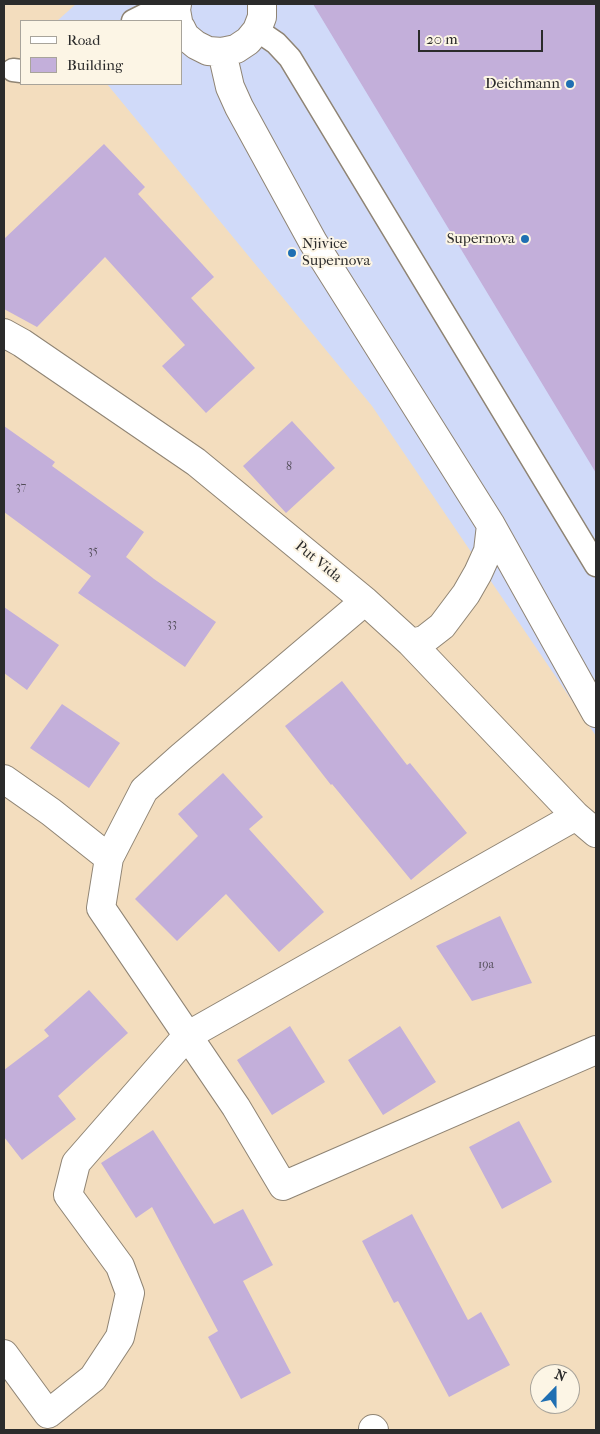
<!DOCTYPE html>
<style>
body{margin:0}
#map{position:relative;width:600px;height:1434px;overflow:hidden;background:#f3ddbe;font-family:"IM FELL French Canon",serif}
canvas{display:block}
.frame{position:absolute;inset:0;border:5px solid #2b2b2b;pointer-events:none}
.legend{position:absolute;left:20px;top:20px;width:162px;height:65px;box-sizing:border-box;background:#fcf5e5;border:1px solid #a8a49b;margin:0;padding:6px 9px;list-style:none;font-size:15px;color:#2b2b2b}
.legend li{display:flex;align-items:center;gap:10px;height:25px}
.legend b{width:25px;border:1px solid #a8a49b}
.north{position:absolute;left:530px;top:1364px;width:50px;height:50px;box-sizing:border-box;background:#fcf5e5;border:1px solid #a8a49b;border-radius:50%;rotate:22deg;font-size:14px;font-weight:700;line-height:20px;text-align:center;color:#2b2b2b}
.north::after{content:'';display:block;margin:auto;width:18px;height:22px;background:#1f6fb2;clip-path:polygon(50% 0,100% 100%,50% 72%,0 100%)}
.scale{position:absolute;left:418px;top:30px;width:125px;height:22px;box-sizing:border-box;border:2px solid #2b2b2b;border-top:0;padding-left:6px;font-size:15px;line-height:18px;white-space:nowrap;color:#2b2b2b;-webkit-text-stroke:4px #fcf5e5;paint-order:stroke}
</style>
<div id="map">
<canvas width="600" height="1434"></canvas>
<div class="frame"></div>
<ul class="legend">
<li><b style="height:6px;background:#fff"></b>Road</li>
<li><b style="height:14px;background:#c3afda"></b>Building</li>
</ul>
<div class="north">N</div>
<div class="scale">20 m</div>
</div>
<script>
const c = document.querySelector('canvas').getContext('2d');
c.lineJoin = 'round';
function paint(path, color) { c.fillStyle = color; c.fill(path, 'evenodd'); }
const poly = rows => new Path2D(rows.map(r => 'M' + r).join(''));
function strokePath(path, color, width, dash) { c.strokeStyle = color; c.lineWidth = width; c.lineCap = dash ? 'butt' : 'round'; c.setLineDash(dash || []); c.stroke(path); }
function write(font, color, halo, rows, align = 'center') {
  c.font = font + ' "IM FELL French Canon",serif'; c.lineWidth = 4; c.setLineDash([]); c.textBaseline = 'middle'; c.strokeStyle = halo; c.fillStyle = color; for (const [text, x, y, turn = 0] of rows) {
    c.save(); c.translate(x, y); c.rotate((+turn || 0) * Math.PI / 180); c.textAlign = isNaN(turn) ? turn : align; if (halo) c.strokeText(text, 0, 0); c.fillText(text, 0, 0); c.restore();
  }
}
paint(poly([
 [76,4,596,4,596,736,372,406,107,84,181,84,181,21,57,21]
]), '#d0daf9');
paint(poly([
 [313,4,596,4,596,473],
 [104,144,145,187,138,194,214,277,191,298,255,368,206,413,162,366,185,345,105,257,37,327,4,309,4,239],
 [292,421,335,468,286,513,243,466],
 [4,426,55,462,52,466,144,532,126,557,154,579,216,622,185,667,78,593,91,576,4,512],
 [4,607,59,645,27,690,4,673],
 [342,681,407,765,410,763,467,833,411,880,332,784,331,785,285,726],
 [62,704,120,743,89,788,30,748],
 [223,773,263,817,249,829,324,912,279,952,226,894,177,941,135,899,198,836,178,814],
 [500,916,532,983,472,1001,436,946],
 [89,990,128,1033,58,1096,76,1119,22,1160,4,1137,4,1070,49,1036,44,1030],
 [290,1026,325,1082,272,1115,237,1060],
 [400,1026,436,1082,383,1115,348,1060],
 [519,1121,552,1182,502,1209,469,1147],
 [153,1130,214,1224,243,1209,273,1265,243,1281,291,1373,241,1399,208,1337,218,1331,152,1207,136,1218,101,1163],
 [412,1214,468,1320,481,1312,510,1365,449,1397,398,1301,394,1303,362,1241]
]), '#c3afda');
const lane = poly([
 [133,21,145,15,176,10],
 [257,30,276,43,290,58,596,565],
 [13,70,21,71]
]);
const street = poly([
 [177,4,176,10,178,21],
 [181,28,185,36,196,45,208,51,222,52,236,49,248,41,257,30,262,17,262,4],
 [222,52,230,87,239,107,313,242,491,525,596,713],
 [4,333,22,343,196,462,365,601,411,643,576,816,596,833],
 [365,601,181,757,144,790,109,858,101,908,236,1107,283,1186,596,1050],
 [411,643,424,640,442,626,466,594,478,573,488,551,491,525],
 [4,779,51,812,109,858],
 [4,1354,48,1414,93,1378,120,1337,130,1293,120,1266,68,1195,76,1163,187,1036,576,816],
 [373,1429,374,1430]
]);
strokePath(lane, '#8f8474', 25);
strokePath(street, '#8f8474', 30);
strokePath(lane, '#fff', 22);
strokePath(street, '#fff', 28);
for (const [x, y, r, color] of [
 [570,84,5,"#1f6fb2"],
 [525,239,5,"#1f6fb2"],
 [292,253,5,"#1f6fb2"]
]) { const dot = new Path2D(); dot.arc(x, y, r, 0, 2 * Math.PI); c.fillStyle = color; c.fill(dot); strokePath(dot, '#fcf5e5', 2); }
write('12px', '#514c57', null, [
 ["8",289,467],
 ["37",21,487],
 ["35",93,551],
 ["33",172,624],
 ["19a",486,965]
]);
write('15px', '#2b2b2b', '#fcf5e5', [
 ["Deichmann",560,84],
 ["Supernova",515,239],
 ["Njivice",302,244,"left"],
 ["Supernova",302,261,"left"]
], 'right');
write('15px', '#2b2b2b', '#fcf5e5', [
 ["Put Vida",318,562,39]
]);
</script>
